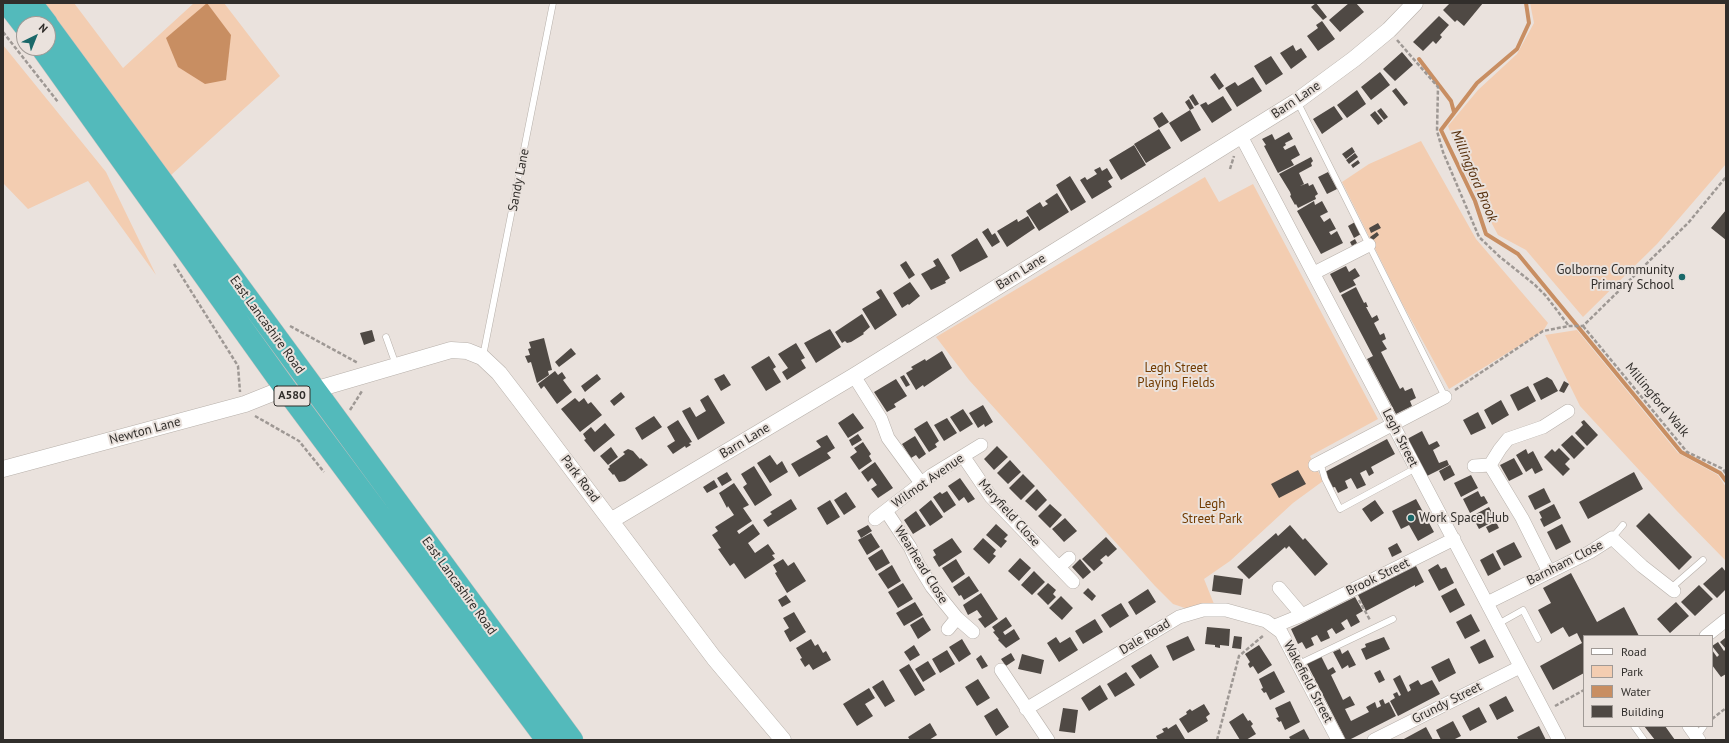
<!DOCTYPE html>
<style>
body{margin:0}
#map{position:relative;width:1729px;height:743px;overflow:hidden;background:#eae2dd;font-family:"PT Sans",sans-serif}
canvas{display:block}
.frame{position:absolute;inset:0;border:4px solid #312e2b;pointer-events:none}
.legend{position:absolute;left:1583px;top:635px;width:130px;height:92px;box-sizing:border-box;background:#eae2dd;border:1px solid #a09a96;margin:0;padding:5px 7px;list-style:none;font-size:12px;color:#312e2b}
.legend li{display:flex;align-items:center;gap:8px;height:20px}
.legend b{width:20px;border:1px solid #a09a96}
.north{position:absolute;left:16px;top:16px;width:40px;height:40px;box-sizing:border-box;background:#eae2dd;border:1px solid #a09a96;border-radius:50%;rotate:43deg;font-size:11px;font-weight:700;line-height:16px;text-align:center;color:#312e2b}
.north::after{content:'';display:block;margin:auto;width:14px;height:18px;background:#1a6869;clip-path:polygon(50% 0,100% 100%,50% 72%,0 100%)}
</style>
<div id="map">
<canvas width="1729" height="743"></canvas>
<div class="frame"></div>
<ul class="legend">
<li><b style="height:5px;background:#fff"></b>Road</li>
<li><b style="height:11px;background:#f3cdb1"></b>Park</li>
<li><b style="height:11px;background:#c88e62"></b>Water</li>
<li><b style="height:11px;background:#4f4944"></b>Building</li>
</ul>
<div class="north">N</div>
</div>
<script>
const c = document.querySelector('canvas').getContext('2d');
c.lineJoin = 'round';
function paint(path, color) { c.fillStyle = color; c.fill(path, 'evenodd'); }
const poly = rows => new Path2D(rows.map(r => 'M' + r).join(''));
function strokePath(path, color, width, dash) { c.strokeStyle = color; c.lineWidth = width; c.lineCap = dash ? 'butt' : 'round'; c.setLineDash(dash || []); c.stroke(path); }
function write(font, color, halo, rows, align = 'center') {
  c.font = font + ' "PT Sans",sans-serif'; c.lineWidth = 4; c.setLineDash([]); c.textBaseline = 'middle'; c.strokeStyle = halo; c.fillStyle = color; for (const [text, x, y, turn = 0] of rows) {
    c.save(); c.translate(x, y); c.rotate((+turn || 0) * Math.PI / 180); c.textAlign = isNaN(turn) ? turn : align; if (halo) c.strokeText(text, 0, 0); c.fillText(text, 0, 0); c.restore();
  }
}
paint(poly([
 [38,3,74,3,123,68,194,3,224,3,280,76,170,176],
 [1530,3,1726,3,1726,164,1657,244,1583,317,1526,250,1498,235,1468,179,1448,126,1478,90,1517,54,1534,23],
 [3,45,106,172,156,275,88,181,28,209,3,183],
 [1421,141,1476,239,1548,323,1543,331,1449,389,1402,303,1342,182,1369,164],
 [1205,177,1219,202,1253,184,1378,419,1310,456,1323,481,1293,503,1230,561,1204,579,1214,604,1191,610,1173,604,1155,586,969,380,936,337],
 [1577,330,1678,453,1718,475,1726,487,1726,561,1676,510,1580,406,1545,335]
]), '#f3cdb1');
paint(poly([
 [207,3,231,35,226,80,205,84,178,67,166,38]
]), '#c88e62');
strokePath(poly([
 [1526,3,1529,23,1517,49,1477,83,1441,130,1475,201,1486,234,1518,254,1681,452,1720,473,1726,481],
 [1419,59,1451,101,1454,112]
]), '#c88e62', 4);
paint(poly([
 [1316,3,1327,17,1323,20,1311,7],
 [1349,3,1356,3,1364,12,1340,32,1329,20],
 [1450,3,1483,3,1464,26,1457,20,1455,22,1443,10],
 [1439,16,1449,25,1440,35,1442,37,1436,44,1433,41,1423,51,1413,42],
 [1322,21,1335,39,1318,51,1307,36,1318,28,1316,25],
 [1293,45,1296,51,1301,48,1307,57,1291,69,1280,53],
 [1402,52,1413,65,1395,81,1383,69],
 [1271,56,1283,74,1266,85,1254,66],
 [1380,72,1390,85,1371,100,1361,87],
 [1215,73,1224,86,1219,90,1210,77],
 [1253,77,1262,91,1237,107,1225,88,1235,82,1238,86],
 [1396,88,1408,103,1404,106,1392,91],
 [1357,90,1366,104,1347,118,1337,105],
 [1193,94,1199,104,1195,106,1189,97],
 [1223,96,1232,110,1212,123,1200,105,1206,102,1208,105],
 [1189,99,1194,108,1190,110,1185,102],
 [1334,106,1343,119,1322,134,1313,119],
 [1381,108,1388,117,1384,120,1377,111],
 [1190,110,1201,130,1181,142,1169,123],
 [1375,111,1383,121,1378,125,1370,115],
 [1162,112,1169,122,1159,128,1153,118],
 [1159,129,1171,148,1146,163,1134,144],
 [1289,132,1293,139,1285,143,1286,145,1283,147,1285,150,1295,145,1300,155,1291,160,1294,165,1278,173,1264,146,1266,145,1262,139,1272,134,1275,140],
 [1134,145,1146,165,1121,180,1109,160],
 [1352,147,1355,152,1346,159,1342,154],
 [1355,153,1358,157,1349,164,1346,160],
 [1311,157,1313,161,1311,163,1312,166,1299,173,1304,184,1300,186,1308,183,1309,186,1313,184,1318,194,1315,196,1316,199,1298,208,1296,204,1295,205,1290,196,1291,195,1290,192,1279,174],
 [1358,160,1360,163,1353,168,1351,165],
 [1100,167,1102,171,1107,168,1113,178,1108,181,1112,187,1092,199,1080,180,1085,177,1087,180,1097,174,1094,170],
 [1328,172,1337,189,1327,194,1318,177],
 [1070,176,1086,202,1071,211,1056,185],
 [1057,193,1069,212,1039,231,1026,211,1040,202,1043,207,1048,204,1045,201],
 [1314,201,1315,205,1322,201,1328,212,1320,216,1324,222,1330,218,1336,229,1329,232,1331,235,1337,231,1343,243,1321,254,1297,211],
 [1726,210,1726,240,1711,228],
 [1028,216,1035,228,1007,247,997,231,1017,219,1018,222],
 [1355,222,1361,234,1354,238,1348,226],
 [1378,223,1381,228,1371,233,1369,228],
 [988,228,992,235,995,233,1000,242,992,247,982,232],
 [1377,232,1379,235,1372,241,1370,237],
 [977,238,988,257,960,272,951,255],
 [1355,239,1357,243,1352,246,1350,242],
 [938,258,950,278,945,281,946,283,931,290,921,274,936,266,933,261],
 [906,261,915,275,909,279,900,265],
 [1346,266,1349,272,1355,268,1360,276,1353,280,1356,285,1340,293,1330,274],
 [910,282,920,296,909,305,908,304,902,308,893,293],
 [1356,287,1364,303,1366,302,1368,307,1366,307,1372,318,1377,315,1379,320,1374,323,1380,335,1384,333,1386,339,1382,341,1387,349,1381,352,1400,389,1403,387,1405,391,1412,388,1416,398,1410,401,1412,406,1396,414,1367,359,1373,356,1341,295],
 [881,289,897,315,875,330,862,309,880,298,876,292],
 [862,314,870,327,863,333,864,334,851,342,847,343,845,341,842,343,835,332],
 [830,329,841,347,816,363,804,343],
 [372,330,375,341,364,345,360,333],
 [544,338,552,370,548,371,549,375,537,383,531,362,528,363,525,356,530,355,528,349,531,348,529,342],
 [796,343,805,358,801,360,806,368,787,380,782,372,788,368,778,354],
 [571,348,576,354,559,367,555,362],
 [942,351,952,368,924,387,923,385,916,390,906,373,913,369,911,367,925,359,926,361],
 [769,356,776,367,773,369,781,382,766,391,751,367],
 [555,371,558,375,562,372,566,378,563,380,572,392,557,404,544,386,541,389,538,384],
 [597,374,601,379,585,392,581,386],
 [724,374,731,385,721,391,714,379],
 [904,375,910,385,906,387,900,377],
 [1547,377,1552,380,1558,391,1541,400,1533,384],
 [896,379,907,396,894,404,896,407,887,412,874,392],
 [1564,381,1569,384,1564,393,1559,391],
 [1528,386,1536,401,1518,411,1510,395],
 [621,392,625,397,614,406,610,401],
 [708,395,725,423,698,440,682,411,690,407,696,417,706,411,700,400],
 [575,398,579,402,584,398,588,404,591,402,602,415,580,432,561,409],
 [1501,400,1509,415,1492,425,1484,410],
 [983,405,993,422,985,427,984,424,978,428,969,413],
 [963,409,973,424,960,432,950,417],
 [1478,412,1486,428,1471,435,1463,420],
 [853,413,864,428,848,438,838,423],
 [654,416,662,427,642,440,635,428],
 [947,418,957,433,944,441,934,425],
 [678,420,692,442,689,443,691,445,686,448,685,446,673,454,667,446,675,441,667,427],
 [1584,420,1598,435,1587,446,1575,433,1583,425,1581,422],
 [927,421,939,441,935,444,937,447,929,452,914,429],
 [605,423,615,435,594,452,584,440,586,439,583,434,591,427,595,432],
 [1422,431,1429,445,1437,441,1440,446,1433,450,1439,463,1447,460,1449,465,1427,476,1407,439],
 [858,434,862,440,852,446,849,440],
 [827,435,835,448,827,453,831,458,799,477,791,464,821,447,816,441],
 [1572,435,1585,448,1574,459,1561,445],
 [915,436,926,454,919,459,916,455,911,458,902,444],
 [1387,439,1395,454,1371,467,1374,473,1369,476,1366,470,1360,473,1366,485,1357,489,1351,478,1345,481,1348,488,1338,493,1335,487,1331,488,1323,473],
 [863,442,871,454,869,456,872,461,859,470,850,457,857,452,854,448],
 [997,446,1008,457,994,470,984,459],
 [611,447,618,457,608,465,600,456],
 [1559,448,1570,459,1565,464,1570,469,1563,476,1544,457,1552,449,1555,452],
 [628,449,633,451,640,459,641,458,648,465,625,481,619,482,614,474,613,475,608,469,610,467,609,466,625,454,623,452],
 [1526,449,1528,454,1533,451,1543,470,1535,474,1532,468,1526,472,1516,455],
 [770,455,777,465,782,461,788,472,770,483,757,463],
 [1514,458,1523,474,1509,481,1500,465],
 [1010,460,1021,472,1008,484,997,473],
 [875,462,893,488,878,498,871,489,877,485,872,478,868,482,861,472],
 [1450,465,1455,475,1444,481,1439,471],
 [754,466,772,495,755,506,743,487,747,484,741,474],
 [1298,470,1306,484,1279,498,1271,484],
 [727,472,732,480,722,486,717,478],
 [1634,472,1643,489,1588,519,1579,502],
 [1023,474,1035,486,1021,500,1009,488],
 [1471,475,1478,488,1461,497,1454,483],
 [960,478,975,499,968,503,964,497,959,501,948,486],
 [714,480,718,487,707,493,703,487],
 [734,483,749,505,743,508,752,521,737,531,739,534,753,524,760,534,748,543,755,553,768,544,775,554,772,555,775,559,745,579,734,563,730,566,718,549,721,548,712,535,718,531,715,527,734,515,728,506,727,508,719,493],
 [1544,488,1551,502,1535,510,1528,496],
 [1037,489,1047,500,1036,511,1025,501],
 [947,491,956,505,944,513,933,497,940,492,942,494],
 [1478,491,1481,497,1484,496,1488,503,1470,513,1463,499],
 [846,492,856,507,844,515,834,500],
 [791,499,797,509,768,527,763,520,772,514,770,512],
 [1416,499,1434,532,1418,541,1409,525,1401,529,1392,511],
 [830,500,840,517,827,525,817,508],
 [931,500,943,517,930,526,919,510],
 [1375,500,1384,513,1371,522,1362,509],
 [1050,504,1062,515,1050,528,1038,516],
 [1554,504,1561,518,1544,527,1540,519,1542,518,1539,512],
 [1489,507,1496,520,1479,529,1472,516],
 [916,511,926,526,913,534,904,520],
 [1649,513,1692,557,1679,570,1636,526],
 [1065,518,1077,531,1064,542,1052,529],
 [1496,522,1499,528,1489,533,1486,527],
 [996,524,1008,535,1004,539,1007,541,1001,548,986,535],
 [1562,524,1571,542,1556,550,1547,532],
 [868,525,872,531,861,538,857,531],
 [1290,525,1303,540,1305,538,1328,564,1315,576,1289,546,1286,549,1285,547,1249,579,1237,567,1276,533,1278,536],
 [871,533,880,547,867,555,858,540],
 [1106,537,1117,549,1108,557,1106,555,1100,560,1103,563,1094,571,1082,559],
 [952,538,962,552,939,567,933,557,936,555,933,550],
 [983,538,996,550,993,554,996,556,989,564,973,549],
 [1514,542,1522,557,1504,566,1496,551],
 [1397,543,1402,552,1392,557,1388,548],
 [882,549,890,563,876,571,868,558],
 [1493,553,1501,569,1488,576,1480,560],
 [1020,558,1031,568,1019,581,1008,571],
 [783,559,788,566,794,562,806,581,787,593,775,573,777,572,773,565],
 [956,559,965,574,952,583,942,568],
 [1080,559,1091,572,1083,579,1072,567],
 [1438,564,1441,569,1446,567,1454,583,1439,591,1428,570],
 [892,565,901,581,888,589,878,574],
 [1416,566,1424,582,1415,587,1415,585,1366,611,1358,595],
 [1722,567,1726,572,1726,589,1717,598,1703,584],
 [1034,571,1045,582,1032,595,1021,585],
 [1571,573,1597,622,1624,607,1639,636,1584,636,1584,673,1553,690,1540,666,1582,643,1577,633,1569,637,1563,627,1551,634,1538,610,1551,603,1543,588],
 [1214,575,1243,579,1241,595,1212,591],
 [969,576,979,591,964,600,961,595,959,596,953,587],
 [903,583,913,599,898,608,888,592],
 [1048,583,1056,590,1053,594,1056,597,1048,605,1037,594],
 [1699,585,1713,599,1695,616,1681,602],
 [1088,588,1096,596,1092,601,1083,593],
 [1456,588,1465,605,1450,613,1441,596],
 [1148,589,1156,602,1136,615,1128,602],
 [981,593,998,619,985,628,978,619,982,617,977,610,968,615,963,605],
 [786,595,791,602,782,607,778,600],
 [1061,596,1073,608,1062,620,1049,608],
 [1355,597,1363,611,1356,615,1360,622,1351,627,1347,619,1341,623,1345,629,1336,634,1332,628,1327,631,1330,638,1321,642,1317,635,1311,638,1314,645,1306,649,1302,642,1298,644,1291,629],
 [915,602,923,615,904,626,896,613],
 [1676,602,1689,616,1670,633,1657,619],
 [1121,603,1129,616,1110,628,1101,615],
 [794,612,806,632,790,642,784,631,789,628,783,618],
 [1471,614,1480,631,1465,639,1456,622],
 [923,617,931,630,918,639,910,625],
 [1006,617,1012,626,1003,632,1005,635,1014,629,1020,639,1006,648,998,640,999,639,993,632,995,631,992,627],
 [1095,619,1103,632,1083,644,1075,631],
 [1207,627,1230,629,1229,646,1220,645,1220,648,1215,647,1215,645,1205,644],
 [1188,636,1195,650,1173,661,1166,646],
 [1234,636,1242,637,1241,649,1232,648],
 [1056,637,1060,643,1070,637,1078,650,1059,662,1047,643],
 [1384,637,1390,649,1366,660,1361,649,1366,647,1365,644],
 [1725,638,1726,640,1726,674,1721,677,1712,665,1713,661,1712,650,1717,657,1719,655,1712,646,1718,642,1724,651,1726,649,1720,642],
 [811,639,815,646,818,644,823,653,826,651,831,660,813,670,809,664,805,667,800,659,802,658,796,648],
 [962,639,971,654,959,662,949,647],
 [1485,639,1494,657,1479,664,1470,647],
 [914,645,920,655,910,661,904,652],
 [1259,645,1272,665,1258,674,1253,666,1250,668,1248,664,1250,662,1245,654],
 [1340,649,1342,654,1348,650,1356,665,1349,668,1348,665,1342,669,1333,652],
 [947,650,955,664,940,673,932,659],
 [1011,653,1015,660,1006,666,1001,659],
 [1022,654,1044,660,1041,674,1018,669],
 [1151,654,1159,667,1140,679,1131,666],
 [1320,654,1328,670,1333,667,1336,672,1331,675,1343,700,1350,696,1355,705,1345,709,1351,721,1369,712,1366,707,1375,702,1377,708,1381,706,1379,701,1383,699,1385,704,1389,702,1396,716,1349,740,1346,740,1306,662],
 [981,655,988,666,982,669,976,659],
 [1449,658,1456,673,1439,682,1431,667],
 [928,661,936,674,923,682,915,669],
 [909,664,925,690,915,696,899,670],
 [1380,670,1385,680,1379,683,1374,673],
 [1274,671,1285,692,1270,700,1266,692,1264,693,1261,689,1263,688,1259,679],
 [1126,672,1135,685,1115,697,1107,684],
 [1400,675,1408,692,1411,690,1409,685,1418,680,1421,685,1432,680,1440,694,1398,716,1390,701,1395,698,1393,694,1397,692,1399,696,1401,695,1393,679],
 [978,679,990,698,977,706,965,687],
 [883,680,895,701,885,707,872,687],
 [1100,685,1108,699,1089,711,1081,698],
 [869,688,875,698,865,704,873,716,857,726,843,704],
 [1506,696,1514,711,1497,720,1489,705],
 [1290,701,1300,722,1285,730,1281,721,1279,722,1276,718,1279,717,1275,708],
 [1204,704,1210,714,1206,717,1208,721,1188,733,1179,719,1187,714,1186,712,1190,709,1192,711],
 [1479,707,1487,722,1470,731,1462,716],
 [997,708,1009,727,996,736,984,716],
 [1063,708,1078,710,1075,733,1059,731],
 [1243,713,1248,721,1250,720,1253,724,1251,726,1256,734,1246,740,1240,740,1229,722],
 [1453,721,1461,736,1453,740,1441,740,1436,730],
 [930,723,937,735,929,740,910,740,908,737],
 [1176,724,1185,739,1183,740,1158,740,1156,736,1164,732,1162,729,1167,727,1168,729],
 [1539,726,1546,740,1519,740,1517,737],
 [1644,726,1665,726,1675,740,1655,740],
 [1426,727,1433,740,1402,740],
 [1304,729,1310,740,1291,740,1289,737]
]), '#4f4944');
const service = poly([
 [1297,101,1445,397],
 [386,337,396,365],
 [483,356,553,3],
 [1320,462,1325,479,1340,509,1416,468],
 [1612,538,1623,525],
 [1671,588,1703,560],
 [1498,624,1523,610,1538,639],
 [1299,664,1393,619],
 [1634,726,1644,740],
 [1697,736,1704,726]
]);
const minor = poly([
 [1241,136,1559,740],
 [1314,273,1369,245],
 [854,376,881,419,888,438,921,483],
 [963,456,991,497,1073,582],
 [1315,465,1445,397],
 [1474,466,1490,465],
 [886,511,910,547,918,564,932,587,957,618,973,632],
 [875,519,932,475,981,445],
 [1059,567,1069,558],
 [1549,572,1522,518,1490,465,1500,449,1508,439,1543,427,1568,411],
 [1279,588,1302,615],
 [1487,603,1590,552,1612,538,1642,566,1674,591],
 [1275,626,1302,615,1454,539],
 [948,629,957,618],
 [1706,636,1726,620],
 [1001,670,1048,740],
 [1026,709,1179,617,1203,610,1226,610,1266,621,1281,632,1338,740],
 [1689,726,1699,740],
 [1374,740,1520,667]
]);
const tertiary = poly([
 [314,390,451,350,467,351,482,357,499,373,519,399,714,658,783,740],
 [3,469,245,404,285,388],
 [612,520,854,376,1297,101,1354,59,1389,30,1415,3]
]);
const trunk = poly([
 [7,3,24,25],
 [31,3,47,24],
 [48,26,572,740],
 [42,48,285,388,547,740]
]);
strokePath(service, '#b7b0aa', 7);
strokePath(minor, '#b7b0aa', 14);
strokePath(tertiary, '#b7b0aa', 17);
strokePath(trunk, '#c1c0bf', 23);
strokePath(poly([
 [3,32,58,102],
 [1397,40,1438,87,1437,131,1443,152,1479,237,1500,257,1535,285,1546,296,1569,326],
 [1230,169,1234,156],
 [174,264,238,366,240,392],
 [290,326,358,363],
 [1583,326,1687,452,1723,469,1726,474],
 [1455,390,1543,331,1569,326,1583,326,1689,222,1726,177],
 [350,410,362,391],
 [255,416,299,441,324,472],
 [1359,600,1370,620],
 [1555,706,1584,690],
 [1712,719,1726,708],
 [1217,740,1239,656,1264,635]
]), '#9e9894', 2.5, [4, 2]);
strokePath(service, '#fff', 6);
strokePath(minor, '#fff', 13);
strokePath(tertiary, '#fff', 16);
strokePath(trunk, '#53babb', 22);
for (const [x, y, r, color] of [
 [1682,277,4,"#1a6869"],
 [1411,518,4,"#1a6869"]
]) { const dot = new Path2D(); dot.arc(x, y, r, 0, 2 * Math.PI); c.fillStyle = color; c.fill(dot); strokePath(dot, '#eae2dd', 1.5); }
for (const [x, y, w] of [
 [292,396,36]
]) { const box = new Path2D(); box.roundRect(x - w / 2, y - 10, w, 20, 3); c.fillStyle = '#eae2dd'; c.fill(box); strokePath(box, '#312e2b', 1); }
write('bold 12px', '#312e2b', null, [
 ["A580",292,396]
]);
write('13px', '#312e2b', '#eae2dd', [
 ["Barn Lane",1296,100,-34],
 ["Sandy Lane",519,180,-79],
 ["Barn Lane",1021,272,-32],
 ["East Lancashire Road",267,325,54],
 ["Millingford Walk",1657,400,50],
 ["Newton Lane",145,431,-15],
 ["Legh Street",1400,438,63],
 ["Barn Lane",745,441,-31],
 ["Park Road",580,479,53],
 ["Wilmot Avenue",928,481,-35],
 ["Maryfield Close",1009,513,48],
 ["Barnham Close",1565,563,-27],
 ["Wearhead Close",921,565,58],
 ["Brook Street",1378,577,-26],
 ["East Lancashire Road",459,586,54],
 ["Dale Road",1145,637,-31],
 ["Wakefield Street",1308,682,62],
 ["Grundy Street",1447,703,-27]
]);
write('13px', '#312e2b', '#eae2dd', [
 ["Golborne Community",1674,270],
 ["Primary School",1674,285],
 ["Work Space Hub",1419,518,"left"]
], 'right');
write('13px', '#713b01', '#eae2dd', [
 ["Legh Street",1176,368],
 ["Playing Fields",1176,383],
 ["Legh",1212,504],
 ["Street Park",1212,519]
]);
write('italic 14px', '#562f0c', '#eae2dd', [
 ["Millingford Brook",1474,176,67]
]);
</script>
